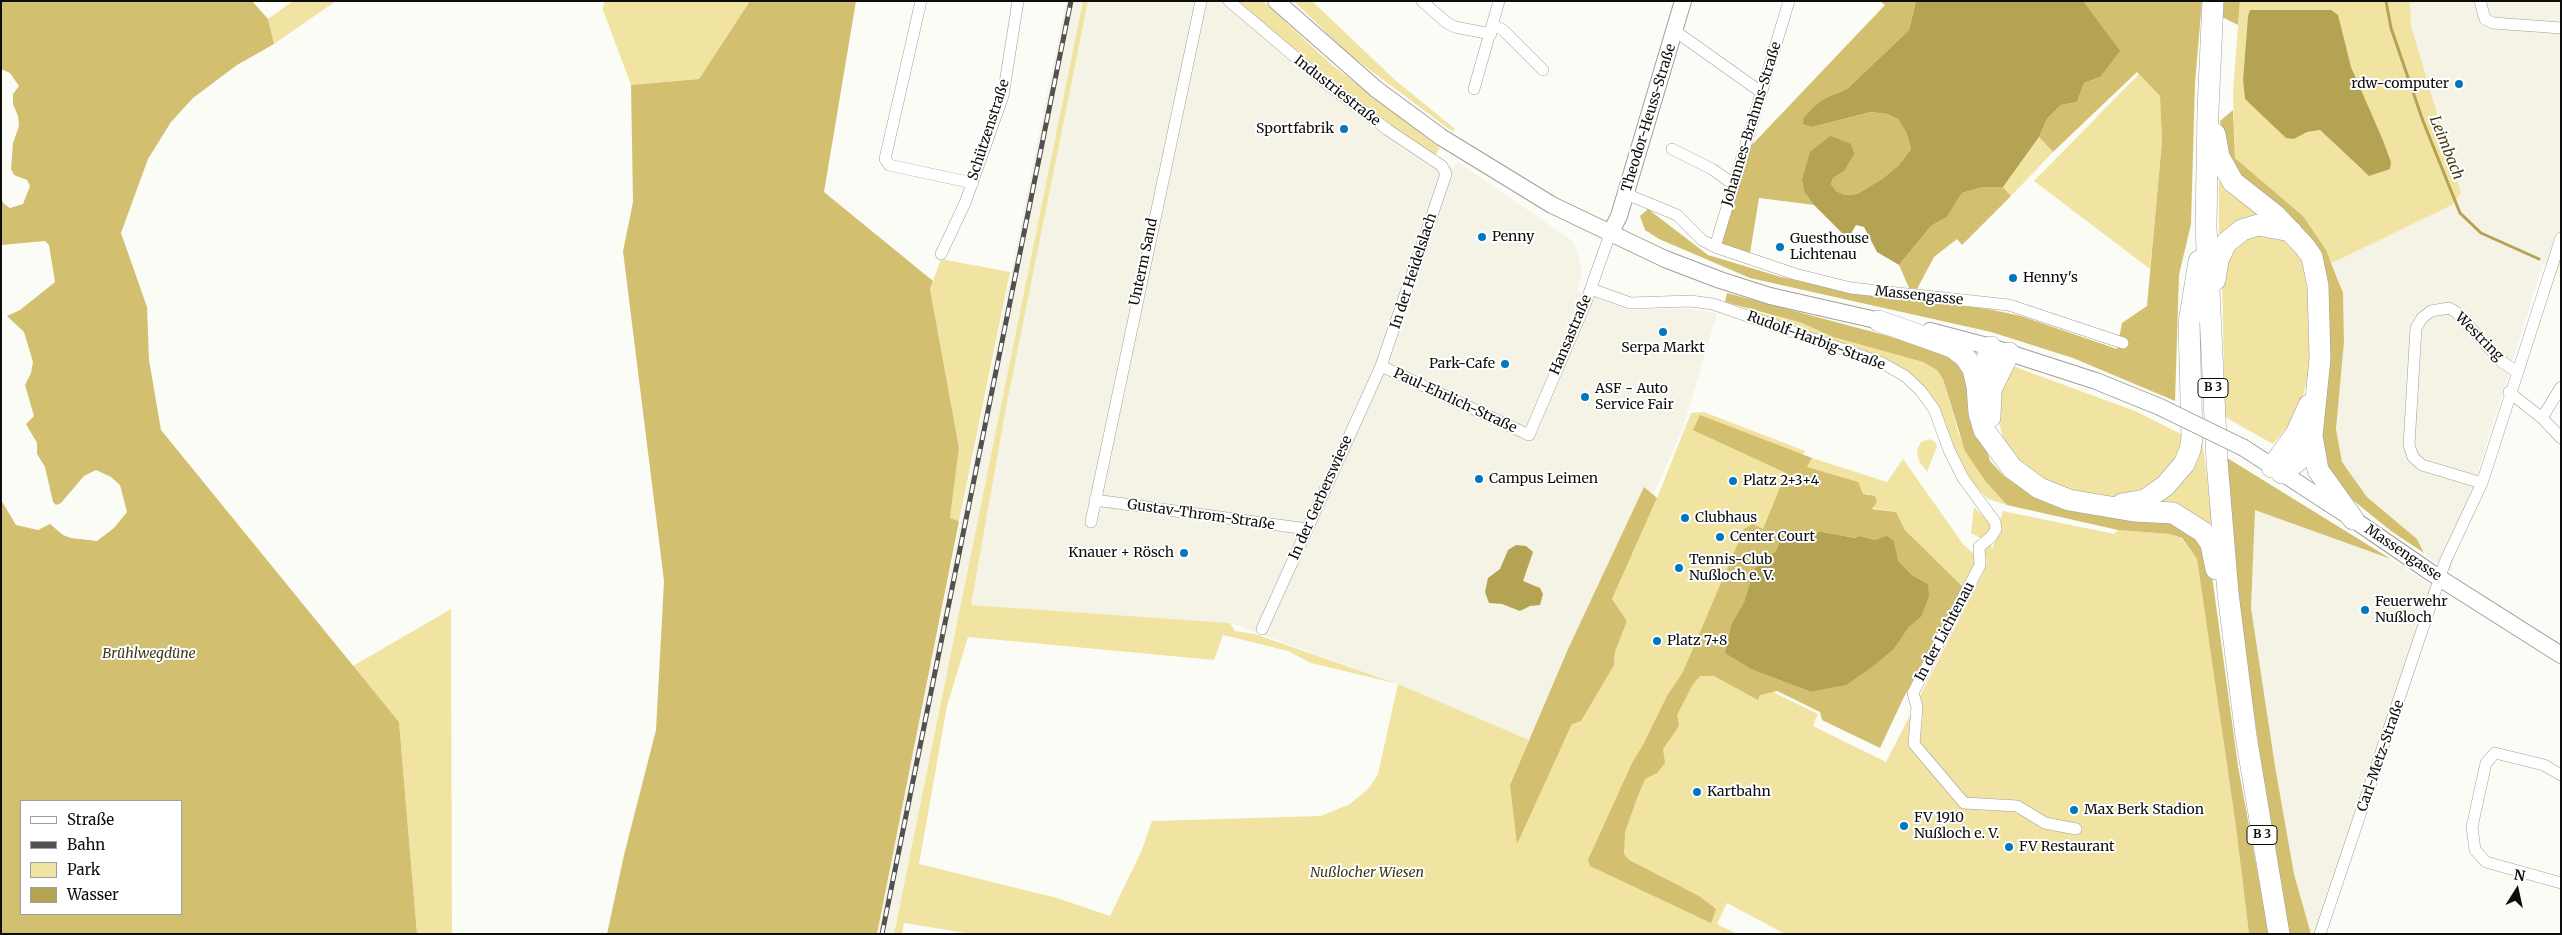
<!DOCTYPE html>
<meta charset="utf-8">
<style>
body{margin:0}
#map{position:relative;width:2562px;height:935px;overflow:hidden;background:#fcfcf7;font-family:Merriweather,serif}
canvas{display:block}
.frame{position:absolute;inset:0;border:2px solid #0d0d0c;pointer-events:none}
.legend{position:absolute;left:20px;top:800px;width:162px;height:115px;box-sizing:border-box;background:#fff;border:1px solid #9e9e9e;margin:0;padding:6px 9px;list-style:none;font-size:15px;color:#0d0d0c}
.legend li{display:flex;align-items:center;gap:10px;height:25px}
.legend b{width:25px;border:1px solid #9e9e9e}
.north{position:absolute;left:2492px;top:865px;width:50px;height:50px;-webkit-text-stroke:4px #fff;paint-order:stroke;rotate:10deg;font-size:14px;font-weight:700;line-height:20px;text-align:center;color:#0d0d0c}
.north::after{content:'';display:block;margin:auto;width:18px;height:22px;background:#0d0d0c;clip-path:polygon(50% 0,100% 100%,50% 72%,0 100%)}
</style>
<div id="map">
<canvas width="2562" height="935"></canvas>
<div class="frame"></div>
<ul class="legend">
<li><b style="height:6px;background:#fff"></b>Straße</li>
<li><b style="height:6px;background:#51514f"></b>Bahn</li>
<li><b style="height:14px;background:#f1e3a2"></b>Park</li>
<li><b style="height:14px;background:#b5a354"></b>Wasser</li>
</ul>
<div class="north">N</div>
</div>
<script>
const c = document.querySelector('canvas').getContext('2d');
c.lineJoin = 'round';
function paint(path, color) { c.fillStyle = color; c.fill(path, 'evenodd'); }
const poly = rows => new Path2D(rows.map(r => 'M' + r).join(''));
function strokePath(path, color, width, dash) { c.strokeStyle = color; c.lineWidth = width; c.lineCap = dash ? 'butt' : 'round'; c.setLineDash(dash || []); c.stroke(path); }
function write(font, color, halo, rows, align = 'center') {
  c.font = font + ' Merriweather,serif'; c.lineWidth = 4; c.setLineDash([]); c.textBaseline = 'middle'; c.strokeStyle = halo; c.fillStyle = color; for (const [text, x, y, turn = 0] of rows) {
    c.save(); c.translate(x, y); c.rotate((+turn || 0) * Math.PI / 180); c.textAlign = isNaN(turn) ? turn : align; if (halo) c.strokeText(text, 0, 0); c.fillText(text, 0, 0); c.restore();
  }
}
paint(poly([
 [1066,1,1083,1,894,934,877,934],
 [1088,1,1236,1,1434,157,1453,168,1458,162,1574,242,1582,270,1577,291,1628,310,1684,308,1717,313,1683,428,1653,495,1644,487,1568,649,1529,740,1398,684,1230,623,971,605,1006,408],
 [2410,1,2561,1,2561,272,2543,264,2467,507,2451,571,2427,557,2417,539,2367,497,2342,462,2336,429,2344,342,2343,293,2332,263,2452,205,2461,193,2411,26],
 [2255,509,2391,559,2433,587,2376,763,2314,934,2311,934,2294,874,2275,766,2251,608]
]), '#f5f2e6');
paint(poly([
 [293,1,336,1,274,44,268,19],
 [604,1,750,1,699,79,631,85,603,10],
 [1083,1,1088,1,1006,408,971,605,1230,623,1235,631,1255,634,1398,684,1529,740,1510,785,1522,832,1572,724,1614,665,1615,652,1627,621,1612,599,1657,498,1691,413,1704,412,1805,451,1761,537,1693,653,1818,714,1813,726,1886,762,1982,575,1987,562,1984,551,1991,541,1992,550,2003,511,2114,534,2118,530,2170,534,2181,538,2197,559,2236,827,2249,934,1785,934,1727,903,1717,924,1737,934,972,934,904,923,902,934,894,934],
 [1223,635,1288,651,1311,663,1398,684,1378,774,1369,788,1350,804,1321,816,1152,821,1141,852,1110,916,1057,898,919,864,947,706,968,637,1214,660],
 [1236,1,1263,1,1332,65,1440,148,1434,157,1330,81],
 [1294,1,1312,1,1395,80,1455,129,1453,132,1346,52],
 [2240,1,2410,1,2411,26,2461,193,2452,205,2332,263,2303,216,2235,158,2233,92],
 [2250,10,2337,15,2351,67,2391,162,2363,171,2320,130,2307,132,2294,139,2245,99,2243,80,2248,16],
 [2139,74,2160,96,2162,141,2150,269,2034,181],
 [2039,137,2053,152,2011,196,2003,187],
 [2219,169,2277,221,2219,243],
 [2255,232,2286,238,2302,257,2313,293,2313,358,2298,414,2273,444,2225,417,2222,279,2232,246],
 [941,259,1010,272,959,521,950,518,959,448,930,289],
 [1751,311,1802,323,1833,337,1923,362,1937,370,1943,379,1959,435,1986,482,2007,505,1988,499,1969,479,1922,386,1797,329],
 [2010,365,2135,411,2187,437,2180,457,2143,492,2109,499,2065,492,2026,472,2005,447,1999,422,1997,399],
 [2202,438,2212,517,2214,536,2139,506],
 [1929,439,1935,442,1937,446,1927,472,1919,461,1917,450,1921,442],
 [1812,458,1887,482,1903,459,1963,544,1978,558,1964,588,1905,530,1896,512,1872,508,1869,494,1863,494,1807,467],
 [1974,507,1990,523,1990,531,1982,539,1971,533],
 [451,609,452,934,417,934,399,722,353,666]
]), '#f1e3a2');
paint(poly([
 [1,1,252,1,268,19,274,44,237,65,193,98,171,122,148,159,121,233,147,307,149,360,161,430,399,722,417,934,1,934,1,500,16,525,38,530,50,524,63,535,71,538,97,541,114,528,127,512,120,485,111,477,96,470,84,476,61,503,56,505,53,502,45,467,37,454,37,443,26,424,34,416,25,385,31,373,33,362,24,332,7,316,20,310,55,282,49,245,45,241,1,245,1,198,4,204,10,208,23,204,30,186,27,180,14,175,11,169,13,143,19,126,18,116,13,104,13,94,19,86,10,73,1,69],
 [21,801,181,801,181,914,21,914],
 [750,1,856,1,824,192,933,281,930,289,959,448,950,518,959,521,877,934,607,934,624,855,656,730,664,581,623,251,633,202,631,85,699,79],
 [1880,1,1916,1,1909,30,1847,89,1825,98,1804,117,1812,127,1871,112,1887,114,1898,119,1906,132,1911,149,1898,166,1882,179,1857,194,1845,195,1836,191,1831,184,1833,178,1844,171,1802,180,1804,192,1814,205,1759,198,1750,253,1721,244,1748,149,1885,5],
 [2083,1,2202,1,2195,83,2191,224,2179,275,2175,401,2073,358,1991,332,1750,278,1659,239,1645,230,1640,216,1648,209,1708,255,1781,277,1882,296,1988,309,2021,316,2117,349,2122,323,2147,306,2162,141,2160,96,2137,72,2053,152,2039,137,2047,119,2061,105,2077,102,2084,83,2100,77,2097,23],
 [2221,1,2240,1,2238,25,2220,16],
 [2233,110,2235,158,2303,216,2326,250,2343,293,2344,342,2336,429,2342,462,2367,497,2417,539,2424,553,2391,531,2339,489,2328,471,2319,443,2321,275,2237,181,2226,156,2220,121],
 [1983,187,2003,187,2011,196,1962,245,1957,239,1934,257,1917,289,1909,288,1899,265,1931,226,1947,217,1962,193],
 [1727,293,1937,349,1962,366,1990,461,2004,476,2024,490,2036,496,2168,522,2191,530,2210,561,2238,766,2269,934,2249,934,2236,827,2197,559,2182,538,2170,534,2118,530,2007,505,1986,482,1965,451,1943,379,1937,370,1923,362,1833,337,1802,323,1725,302],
 [1700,415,1812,458,1807,467,1858,482,1863,494,1875,496,1877,502,1872,509,1896,512,1905,530,1964,588,1903,699,1880,748,1822,720,1820,712,1777,691,1760,695,1758,700,1714,676,1700,676,1693,684,1677,715,1679,726,1663,749,1665,763,1657,773,1645,779,1637,798,1625,832,1624,854,1629,860,1699,896,1716,909,1711,923,1590,866,1588,860,1632,763,1643,745,1667,696,1683,672,1744,529,1753,524,1763,529,1786,473,1693,430],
 [1823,532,1856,538,1862,536,1875,540,1894,541,1897,561,1912,575,1928,584,1921,617,1909,627,1894,649,1875,665,1835,687,1811,692,1753,670,1732,623,1744,602,1754,569,1776,551],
 [2224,456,2391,559,2255,510,2251,608,2275,766,2294,874,2311,934,2286,934,2239,611],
 [1644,487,1657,498,1612,599,1627,621,1615,652,1614,665,1581,721,1572,724,1517,844,1510,785,1568,649]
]), '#d2c070');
paint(poly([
 [1916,1,2083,1,2120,51,2100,77,2084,83,2077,102,2061,105,2047,119,2039,137,2003,187,1983,187,1962,193,1947,217,1931,226,1899,265,1877,252,1864,227,1856,225,1848,239,1814,205,1804,192,1802,180,1810,152,1830,136,1851,144,1854,154,1844,171,1833,178,1831,184,1836,191,1845,195,1857,194,1882,179,1898,166,1911,149,1906,132,1898,119,1887,114,1871,112,1812,127,1803,124,1804,117,1815,106,1825,98,1847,89,1909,30],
 [2250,10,2331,10,2338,15,2351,67,2382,138,2391,162,2390,169,2369,176,2320,130,2307,132,2294,139,2286,138,2245,99,2243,80,2248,16],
 [1823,532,1855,538,1861,536,1875,540,1887,536,1894,541,1898,561,1912,575,1928,584,1929,596,1921,617,1909,627,1894,649,1875,665,1846,685,1811,692,1753,670,1725,653,1732,623,1744,602,1754,569,1776,551,1783,536],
 [1516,545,1526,546,1533,552,1523,581,1540,588,1543,594,1540,605,1530,606,1520,611,1502,604,1489,603,1485,592,1488,578,1500,569,1508,550]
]), '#b5a354');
strokePath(poly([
 [2386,1,2391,28,2423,121,2460,213,2481,233,2539,259]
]), '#b5a354', 3);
const street = poly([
 [921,1,885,159,889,165,973,183],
 [1229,1,1327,84,1388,130,1442,166,1446,174,1381,366,1262,629],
 [1422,1,1447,23,1455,27,1491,34],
 [2480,1,2485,19,2493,23,2561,28],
 [1493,25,1503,30,1543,70],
 [1675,31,1761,92],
 [1474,89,1499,1],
 [1672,149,1712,169,1733,184],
 [1626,194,1677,215,1702,240,1715,247,1795,274,1851,288,2009,305,2123,343],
 [1715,247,1789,1],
 [941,254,965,203,1003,96,1018,1],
 [1591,289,1630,303,1690,301,1713,304,1882,363,1905,376,1920,390,1934,409,1949,450,1963,478,1995,522,1996,529,1992,536,1979,547,1980,565,1913,693,1917,707,1914,744,1964,803,2017,806,2045,823,2076,829],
 [1381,366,1529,435,1586,302,1610,234],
 [2509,392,2542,418,2561,438],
 [2542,418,2561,387],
 [2482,483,2422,465,2413,457,2409,445,2416,328,2422,318,2431,311,2449,308,2456,312,2502,362,2516,371],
 [1095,500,1307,529],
 [1091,522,1201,1],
 [2561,775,2544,765,2495,753,2486,763,2472,827,2475,850,2486,862,2561,883],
 [2320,934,2445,562,2482,483,2561,238]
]);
const secondary = poly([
 [1276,1,1376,89,1441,137,1552,205,1665,259,1720,280,1770,296,1889,323],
 [1610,234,1619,216,1683,1],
 [1930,331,1991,347,2096,381,2160,407],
 [2244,448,2353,519,2430,572,2561,655]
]);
const highway = poly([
 [2213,1,2208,110,2206,226,2217,461,2228,593,2246,736,2279,934],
 [2215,134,2219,157,2233,182,2275,215,2305,247,2312,257,2318,286,2320,359,2312,436,2299,460,2282,473],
 [2215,280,2218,260,2226,243,2242,230,2258,225,2291,231],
 [1879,321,1952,347,1965,357,1973,369,1977,386],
 [1991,347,1977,386,1979,413,1984,430,2012,468,2039,488,2069,500,2134,511,2173,513,2203,532,2211,544,2216,569],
 [1990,417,1991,390,2009,353],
 [2312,436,2318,470,2353,519],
 [2272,467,2296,434,2309,405],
 [2122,504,2145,500,2165,486,2184,464,2190,450,2192,438,2189,323,2199,261]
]);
strokePath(street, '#a09f9b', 12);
strokePath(secondary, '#a09f9b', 18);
strokePath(highway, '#a09f9b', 22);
strokePath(street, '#fff', 11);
strokePath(secondary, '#fff', 16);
strokePath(highway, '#fff', 21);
const rail = poly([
 [882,934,1071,1]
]);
strokePath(rail, '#51514f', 5);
strokePath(rail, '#fff', 3, [9]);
const secondaryBridge = poly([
 [2160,407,2244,448]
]);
strokePath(secondaryBridge, '#a09f9b', 18, []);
strokePath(secondaryBridge, '#fff', 16);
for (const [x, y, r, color] of [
 [2459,84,5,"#0376c0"],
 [1344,129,5,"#0376c0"],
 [1482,237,5,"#0376c0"],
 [1780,247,5,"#0376c0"],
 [2013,278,5,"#0376c0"],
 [1663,332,5,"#0376c0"],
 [1505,364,5,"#0376c0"],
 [1585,397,5,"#0376c0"],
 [1479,479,5,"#0376c0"],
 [1733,481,5,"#0376c0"],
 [1685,518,5,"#0376c0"],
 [1720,537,5,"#0376c0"],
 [1184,553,5,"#0376c0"],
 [1679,568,5,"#0376c0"],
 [2365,610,5,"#0376c0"],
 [1657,641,5,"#0376c0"],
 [1697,792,5,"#0376c0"],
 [2074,810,5,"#0376c0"],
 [1904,826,5,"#0376c0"],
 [2009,847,5,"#0376c0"]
]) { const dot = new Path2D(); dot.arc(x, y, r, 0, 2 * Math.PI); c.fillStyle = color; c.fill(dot); strokePath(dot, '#fff', 2); }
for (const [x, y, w] of [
 [2213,388,30],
 [2262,835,30]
]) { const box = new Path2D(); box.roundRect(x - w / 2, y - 9.5, w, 19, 4); c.fillStyle = '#fff'; c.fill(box); strokePath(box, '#0d0d0c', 1); }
write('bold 12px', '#0d0d0c', null, [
 ["B 3",2213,388],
 ["B 3",2262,835]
]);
write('14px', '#0d0d0c', '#fff', [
 ["rdw-computer",2449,84,"right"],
 ["Sportfabrik",1334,129,"right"],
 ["Penny",1492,237],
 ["Guesthouse",1790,239],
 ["Lichtenau",1790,255],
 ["Henny's",2023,278],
 ["Serpa Markt",1663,348,"center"],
 ["Park-Cafe",1495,364,"right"],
 ["ASF - Auto",1595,389],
 ["Service Fair",1595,405],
 ["Campus Leimen",1489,479],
 ["Platz 2+3+4",1743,481],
 ["Clubhaus",1695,518],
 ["Center Court",1730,537],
 ["Knauer + Rösch",1174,553,"right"],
 ["Tennis-Club",1689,560],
 ["Nußloch e. V.",1689,576],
 ["Feuerwehr",2375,602],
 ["Nußloch",2375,618],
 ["Platz 7+8",1667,641],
 ["Kartbahn",1707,792],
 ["Max Berk Stadion",2084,810],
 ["FV 1910",1914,818],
 ["Nußloch e. V.",1914,834],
 ["FV Restaurant",2019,847]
], 'left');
write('14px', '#0d0d0c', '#fff', [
 ["Industriestraße",1337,91,38],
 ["Theodor-Heuss-Straße",1649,118,-73],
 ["Johannes-Brahms-Straße",1752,124,-73],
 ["Schützenstraße",989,130,-72],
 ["Unterm Sand",1144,262,-78],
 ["In der Heidelslach",1414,271,-72],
 ["Massengasse",1919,296,6],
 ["Hansastraße",1571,335,-67],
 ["Westring",2479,337,45],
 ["Rudolf-Harbig-Straße",1816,341,20],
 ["Paul-Ehrlich-Straße",1455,401,25],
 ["In der Gerberswiese",1321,498,-66],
 ["Gustav-Throm-Straße",1201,515,8],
 ["Massengasse",2403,553,34],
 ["In der Lichtenau",1945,632,-62],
 ["Carl-Metz-Straße",2381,756,-71]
]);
write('italic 14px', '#3f3815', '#fff', [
 ["Brühlwegdüne",149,654],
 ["Nußlocher Wiesen",1367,873]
]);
write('italic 15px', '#413916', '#fff', [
 ["Leimbach",2446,148,68]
]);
</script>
